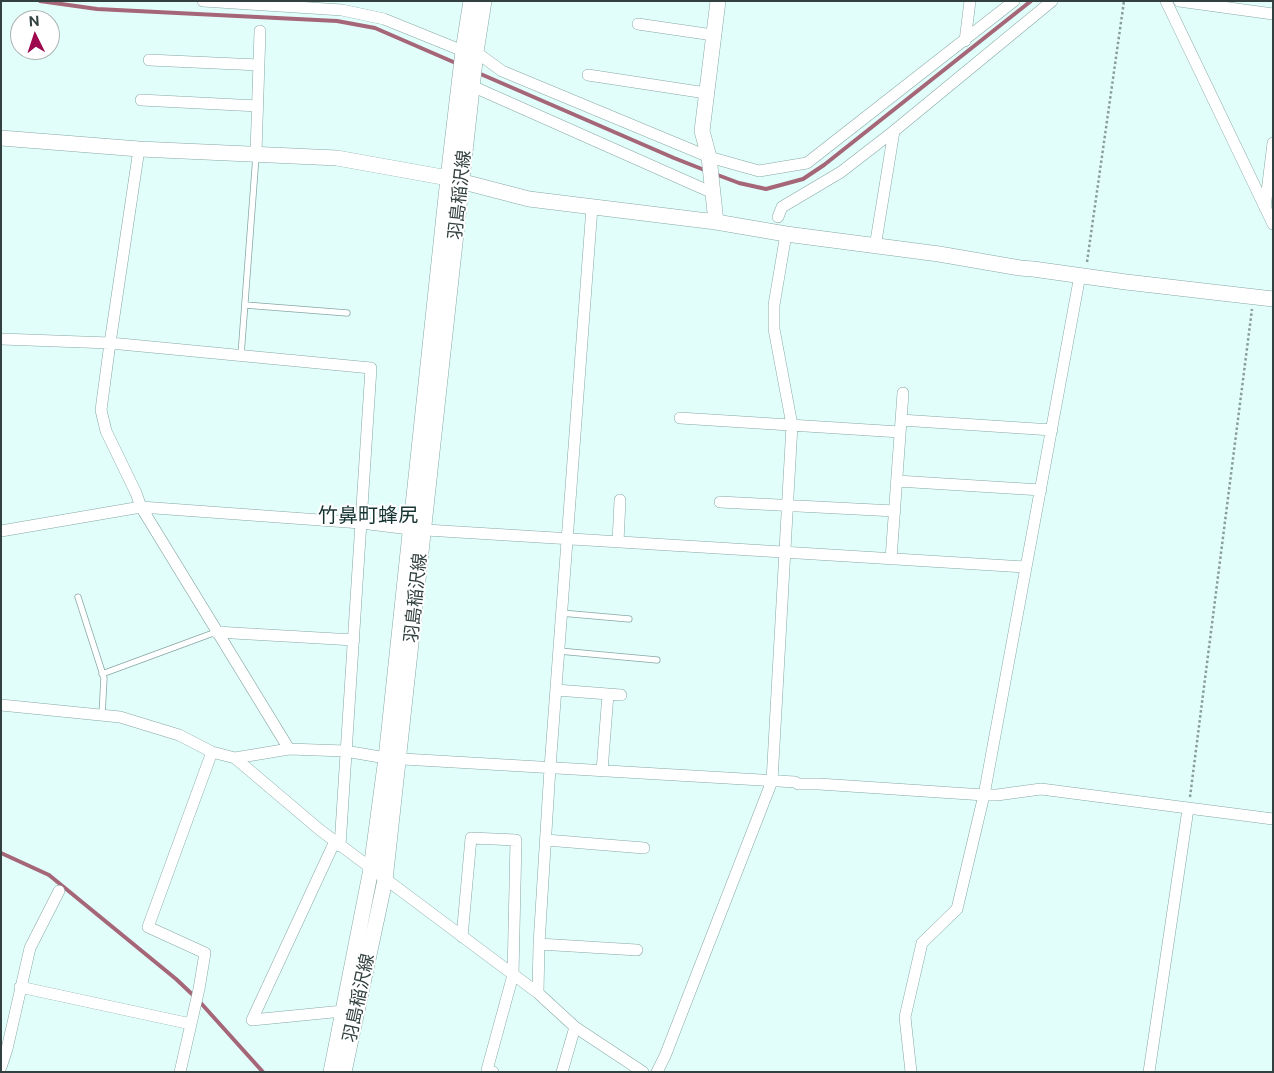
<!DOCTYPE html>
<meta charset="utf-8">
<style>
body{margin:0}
#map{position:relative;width:1274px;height:1073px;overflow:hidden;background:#e2fefb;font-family:"Public Sans",sans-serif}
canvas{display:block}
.frame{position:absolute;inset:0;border:2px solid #32403f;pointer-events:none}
.north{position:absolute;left:10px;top:10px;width:50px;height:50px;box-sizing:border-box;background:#fff;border:1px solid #adb3b2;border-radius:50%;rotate:356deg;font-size:14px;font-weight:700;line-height:20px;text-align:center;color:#32403f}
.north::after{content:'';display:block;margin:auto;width:18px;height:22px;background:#9e064d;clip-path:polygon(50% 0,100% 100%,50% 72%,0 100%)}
</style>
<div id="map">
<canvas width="1274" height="1073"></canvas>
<div class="frame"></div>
<div class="north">N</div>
</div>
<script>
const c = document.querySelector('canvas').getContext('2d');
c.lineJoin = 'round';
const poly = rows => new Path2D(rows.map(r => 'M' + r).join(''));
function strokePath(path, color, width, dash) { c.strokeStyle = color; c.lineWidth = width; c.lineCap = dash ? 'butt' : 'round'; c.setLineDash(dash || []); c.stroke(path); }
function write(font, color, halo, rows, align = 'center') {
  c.font = font + ' "Public Sans","Noto Sans JP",sans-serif'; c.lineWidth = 4; c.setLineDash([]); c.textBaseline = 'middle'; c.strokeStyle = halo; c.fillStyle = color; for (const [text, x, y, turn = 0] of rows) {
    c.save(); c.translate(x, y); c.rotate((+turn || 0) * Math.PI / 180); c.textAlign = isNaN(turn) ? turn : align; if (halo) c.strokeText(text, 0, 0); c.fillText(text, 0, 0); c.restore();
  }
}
strokePath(poly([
 [40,1,97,9,337,21,375,28,458,64],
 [476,72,674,158,707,171],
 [715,174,739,183,766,189,803,179,824,165,1031,1],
 [1,853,49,875,176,979,194,996],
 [199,1001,263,1072]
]), '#a56678', 4);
const lane = poly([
 [245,305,347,313],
 [241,355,256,156],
 [78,597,104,678,102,715],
 [561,613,629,619],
 [559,651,657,660],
 [102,674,216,632]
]);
const street = poly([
 [203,1,342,10,384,19,463,51,476,52,502,71,709,157,759,171,807,163,1014,1],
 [1166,1,1273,224],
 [1179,1,1273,14],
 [638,24,713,35],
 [965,41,970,1],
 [149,60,259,65],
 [588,75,706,93],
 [465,83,713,193],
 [141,100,258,106],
 [139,149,110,343,101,410,106,431,136,493,141,507,289,749],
 [256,153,260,31],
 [1265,208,1273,143],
 [778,217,782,207,841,172,894,131],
 [875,247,894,131,1052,1],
 [1,339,110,343,371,368,340,846],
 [680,418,900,432],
 [901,420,1052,430],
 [897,481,1041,490],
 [720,502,895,511],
 [1,531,141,507,361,523,410,529,1025,567],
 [618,542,620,500],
 [891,559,903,393],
 [216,632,354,640],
 [556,690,621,695],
 [1,705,120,717,179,735,212,752,235,758,289,749,345,751,386,758,795,782,798,784,819,784,984,795,997,795,1041,789,1273,819],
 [235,758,320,830,538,993,575,1027,643,1072],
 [602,771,608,694],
 [546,840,644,848],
 [335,841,252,1020,343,1011],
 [462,937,471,838,516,840,513,975,487,1070,493,1072],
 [539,944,637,950],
 [20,987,191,1024,180,1072],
 [538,993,539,944,550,768,592,207],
 [191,1024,199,989,205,953,148,927,212,752],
 [1,1067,7,1049,30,948,59,891],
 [562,1072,575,1027],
 [657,1072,665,1056,772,781,792,425,774,329,774,305,786,234],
 [911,1072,905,1017,922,943,957,909,984,795,1080,275],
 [1149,1072,1188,809]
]);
const secondary = poly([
 [1,138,139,149,337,158,448,178,529,199,716,222,786,234,939,254,1020,268,1033,269,1126,282,1273,299],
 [716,222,709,157,702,131,718,1],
 [331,1072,371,869,386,758,448,178,463,51,471,1],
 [344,1072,385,880,462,179,476,52,484,1]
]);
strokePath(lane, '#86a7a4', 7);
strokePath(street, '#86a7a4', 12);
strokePath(secondary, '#86a7a4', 16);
strokePath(poly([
 [1087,262,1124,1],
 [1190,797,1252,309]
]), '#889d9b', 2.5, [2.5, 2.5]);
strokePath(lane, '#fff', 5.5);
strokePath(street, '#fff', 11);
strokePath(secondary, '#fff', 15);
write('18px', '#32403f', '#fff', [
 ["羽島稲沢線",460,195,-84],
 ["羽島稲沢線",416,598,-84],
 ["羽島稲沢線",359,998,-78]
]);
write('20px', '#163432', '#fff', [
 ["竹鼻町蜂尻",368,516]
]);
</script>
